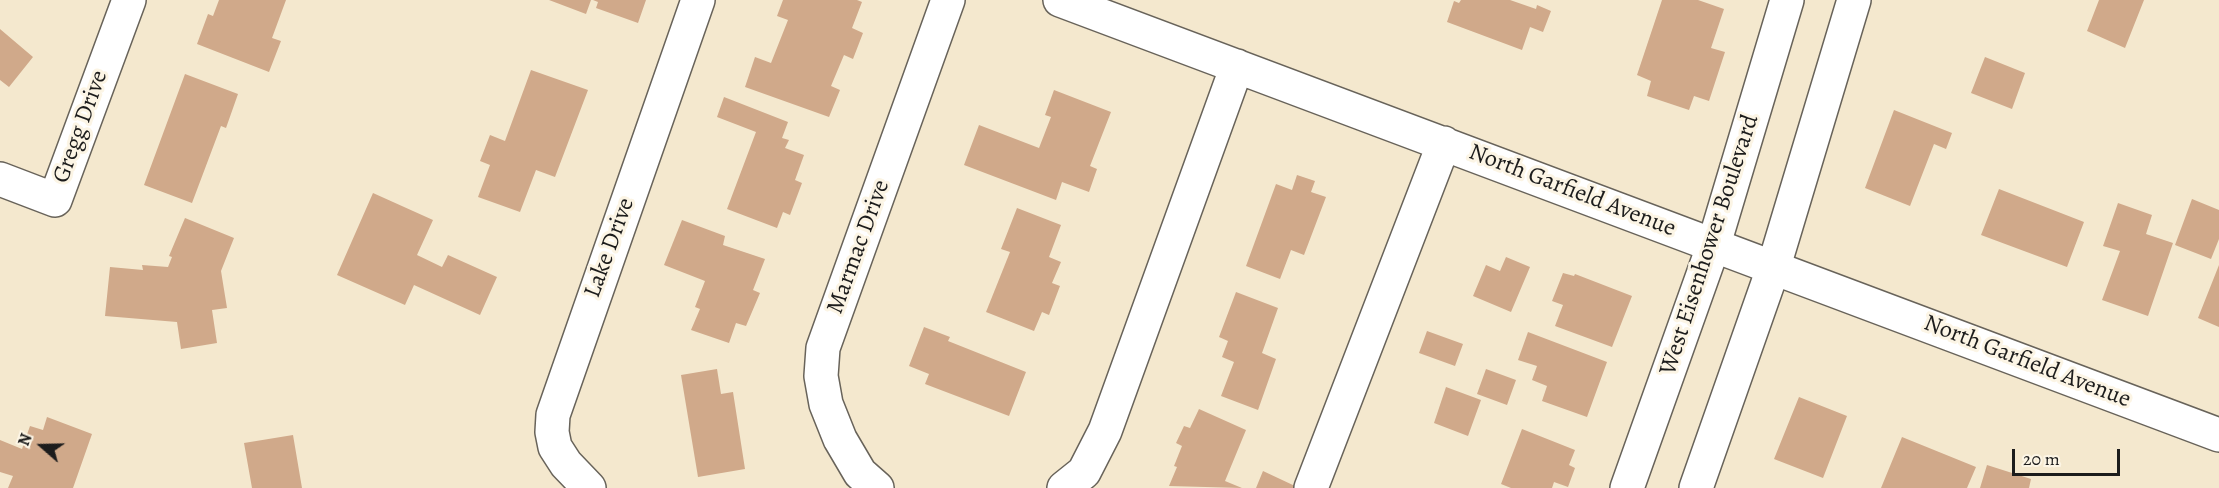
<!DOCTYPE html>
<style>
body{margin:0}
#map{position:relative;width:2219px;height:488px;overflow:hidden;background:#f4e8ce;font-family:Alegreya,serif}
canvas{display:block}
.north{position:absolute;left:12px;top:416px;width:60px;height:60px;-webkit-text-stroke:4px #fcf5e5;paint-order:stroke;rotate:290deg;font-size:16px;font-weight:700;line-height:24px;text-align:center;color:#1c1c1c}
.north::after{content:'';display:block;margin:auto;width:21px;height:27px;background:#1c1c1c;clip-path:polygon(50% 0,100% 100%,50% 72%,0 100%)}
.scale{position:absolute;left:2012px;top:449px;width:108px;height:27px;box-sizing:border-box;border:3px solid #1c1c1c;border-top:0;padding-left:8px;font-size:18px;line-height:21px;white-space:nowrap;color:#1c1c1c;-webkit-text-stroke:4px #fcf5e5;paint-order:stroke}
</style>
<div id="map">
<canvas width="2219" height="488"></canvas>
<div class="north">N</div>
<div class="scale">20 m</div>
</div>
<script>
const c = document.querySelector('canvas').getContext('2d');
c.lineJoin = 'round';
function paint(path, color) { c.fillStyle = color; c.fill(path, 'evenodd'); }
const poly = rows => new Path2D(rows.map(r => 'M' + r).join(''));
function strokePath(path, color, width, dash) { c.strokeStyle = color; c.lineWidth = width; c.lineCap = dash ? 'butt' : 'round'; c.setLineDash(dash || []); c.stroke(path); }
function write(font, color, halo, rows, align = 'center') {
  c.font = font + ' Alegreya,serif'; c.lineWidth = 6; c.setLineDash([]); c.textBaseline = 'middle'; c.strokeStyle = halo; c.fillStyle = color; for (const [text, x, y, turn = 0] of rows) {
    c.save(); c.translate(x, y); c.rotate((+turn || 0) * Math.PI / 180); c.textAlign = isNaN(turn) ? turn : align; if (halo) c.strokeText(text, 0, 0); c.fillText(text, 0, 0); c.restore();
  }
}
paint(poly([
 [219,0,286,0,272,38,281,41,269,72,197,44,208,14,213,16],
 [549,0,591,0,586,14],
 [593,0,646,0,638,23,596,8,598,2],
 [783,0,857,0,862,2,852,28,863,33,853,59,844,55,831,86,840,90,829,117,745,87,755,57,771,63,788,20,777,16],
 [1461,0,1510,0,1536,9,1537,5,1551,11,1543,32,1530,27,1522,50,1447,22,1454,1,1459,3],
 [1662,0,1698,0,1724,9,1711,48,1725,52,1709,101,1694,96,1689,110,1647,96,1651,81,1637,75],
 [2099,0,2144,0,2125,48,2087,31],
 [0,29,33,57,9,87,0,80],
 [1985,57,2025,73,2012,109,1971,93],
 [531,70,588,90,555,177,536,170,520,212,478,197,490,165,480,161,490,135,505,141],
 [185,74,238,94,226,128,221,126,192,203,144,185],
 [1054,90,1111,112,1090,166,1097,169,1089,192,1062,182,1056,200,964,165,979,125,1039,148,1051,117,1045,115],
 [724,97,788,122,782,138,789,140,785,148,804,155,795,180,802,183,790,215,783,212,777,228,727,209,756,132,717,117],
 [1894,110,1952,133,1946,149,1934,144,1910,206,1865,188],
 [1297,175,1315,181,1311,192,1326,197,1304,255,1291,250,1280,279,1246,266,1276,184,1292,190],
 [1999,189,2084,222,2067,267,1981,235],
 [373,193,433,220,417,255,442,267,448,255,497,277,480,315,414,285,405,305,337,275],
 [2192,199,2219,210,2219,239,2211,259,2175,245],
 [2118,203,2152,215,2146,234,2173,243,2148,316,2102,300,2120,251,2103,246],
 [1017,208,1061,225,1049,257,1061,262,1052,283,1060,286,1049,315,1042,312,1034,331,986,312,1010,252,1001,249],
 [185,218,234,238,221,271,227,308,212,310,217,343,181,349,177,322,105,316,110,267,143,270,142,265,168,267,172,257,169,256],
 [682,220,725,236,723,245,765,259,753,290,760,293,746,326,736,323,729,343,691,330,700,309,695,307,705,281,664,265],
 [1506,257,1530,267,1511,312,1473,296,1486,265,1500,271],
 [2219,265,2219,327,2198,318],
 [1563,273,1574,276,1575,274,1632,296,1612,347,1555,326,1563,305,1552,301],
 [1236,292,1278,308,1262,353,1276,359,1258,410,1221,396,1234,362,1222,357,1228,341,1219,337],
 [924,327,950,337,948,341,1026,372,1009,416,925,384,929,374,909,366],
 [1427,331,1463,344,1455,366,1419,353],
 [1528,332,1607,362,1587,417,1542,401,1547,386,1532,380,1537,366,1518,360],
 [717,369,721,394,733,392,745,469,698,477,681,375],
 [1486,369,1516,380,1507,405,1477,394],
 [1446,387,1481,400,1468,436,1434,423],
 [1799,397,1847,416,1823,478,1774,459],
 [1199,409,1246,430,1225,481,1242,488,1169,486,1177,467,1174,466,1182,446,1176,443,1184,426,1190,428],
 [47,417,92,434,73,488,8,488,13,476,0,472,0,440,22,449,30,426,43,430],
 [1522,429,1575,450,1569,465,1575,468,1568,487,1554,482,1552,488,1511,488,1501,484],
 [293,435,302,488,252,488,244,443],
 [1902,437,1976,467,1967,488,1881,488],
 [1987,465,2031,479,2029,488,1980,488],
 [1263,471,1295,486,1294,488,1256,488]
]), '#d0a98a');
const minor = poly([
 [1060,0,2219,435],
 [0,179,55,200,129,0],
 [589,488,566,464,555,447,552,432,553,415,698,0],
 [877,488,860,473,840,439,826,404,821,376,823,348,948,0],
 [1064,488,1084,472,1105,431,1237,66],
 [1311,488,1444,143]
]);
const highway = poly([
 [1627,488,1714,244,1787,0],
 [1696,488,1774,266,1854,0]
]);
strokePath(minor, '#68635a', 36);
strokePath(highway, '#68635a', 36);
strokePath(minor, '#fff', 33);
strokePath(highway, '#fff', 33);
write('24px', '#1c1c1c', '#fcf5e5', [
 ["Gregg Drive",81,127,-70],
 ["North Garfield Avenue",1572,191,21],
 ["West Eisenhower Boulevard",1710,245,-72],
 ["Marmac Drive",859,247,-70],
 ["Lake Drive",610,248,-70],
 ["North Garfield Avenue",2027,362,21]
]);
</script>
